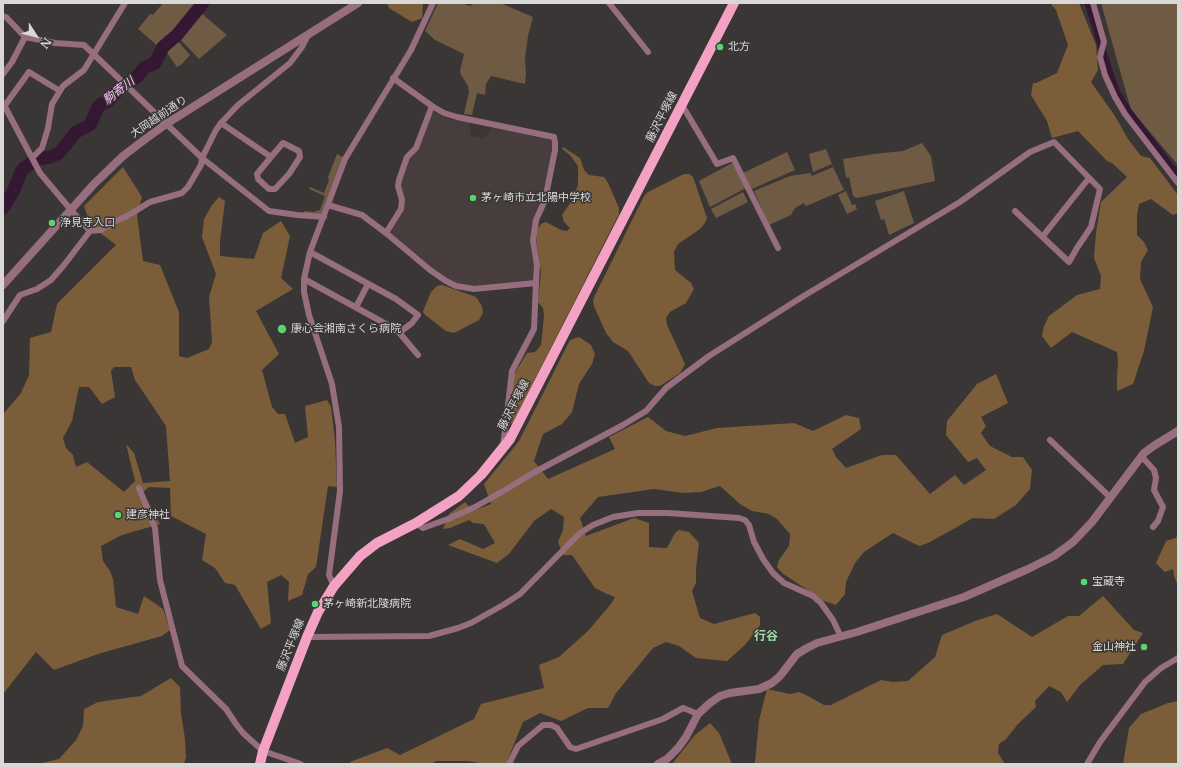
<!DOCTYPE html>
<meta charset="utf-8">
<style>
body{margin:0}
#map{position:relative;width:1181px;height:767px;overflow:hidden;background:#3a3636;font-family:"Libre Baskerville",serif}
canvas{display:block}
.frame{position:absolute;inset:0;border:4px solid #dad7d7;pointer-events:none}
.north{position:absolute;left:16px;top:16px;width:40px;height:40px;-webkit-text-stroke:3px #3a3636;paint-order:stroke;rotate:126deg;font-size:11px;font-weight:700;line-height:16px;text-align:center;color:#dad7d7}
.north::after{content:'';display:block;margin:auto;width:14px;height:18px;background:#dad7d7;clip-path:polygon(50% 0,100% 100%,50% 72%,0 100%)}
</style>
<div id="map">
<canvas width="1181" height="767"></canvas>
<div class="frame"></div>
<div class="north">N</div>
</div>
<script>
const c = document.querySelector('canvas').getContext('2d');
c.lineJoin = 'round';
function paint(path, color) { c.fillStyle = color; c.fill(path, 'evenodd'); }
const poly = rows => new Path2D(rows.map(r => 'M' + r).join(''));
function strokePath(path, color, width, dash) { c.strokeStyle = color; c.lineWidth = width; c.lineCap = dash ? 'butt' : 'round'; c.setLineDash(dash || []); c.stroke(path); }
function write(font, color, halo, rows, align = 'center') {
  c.font = font + ' "Libre Baskerville","Noto Sans JP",serif'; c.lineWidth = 3; c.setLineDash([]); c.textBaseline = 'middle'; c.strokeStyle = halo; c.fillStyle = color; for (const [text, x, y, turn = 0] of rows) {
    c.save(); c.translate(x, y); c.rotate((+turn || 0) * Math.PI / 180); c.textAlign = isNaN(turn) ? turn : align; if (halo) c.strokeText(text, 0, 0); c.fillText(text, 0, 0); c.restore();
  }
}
paint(poly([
 [437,113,450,119,469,123,471,136,484,138,492,128,549,138,553,144,544,195,537,212,535,278,532,281,471,287,457,284,434,271,390,234,390,229,402,212,405,203,400,185,409,159,432,114]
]), '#483d3d');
paint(poly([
 [163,3,197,3,183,22,159,47,138,29,150,14,153,15],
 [438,3,462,3,470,6,474,3,500,3,533,17,528,36,525,58,526,73,525,84,491,76,486,84,485,95,477,93,472,115,464,114,469,92,468,86,461,75,460,71,464,54,435,40,425,31],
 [1101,3,1178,3,1178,165,1131,110],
 [200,12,227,35,199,59,179,38,194,21],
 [176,39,190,55,182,64,177,67,165,50],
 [922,143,931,156,935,181,857,198,853,196,849,177,846,178,843,159,874,154,903,151],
 [826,149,832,164,813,172,809,154],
 [787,152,795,170,752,189,743,173],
 [337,154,343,157,321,214,319,215,303,213,305,211,313,212,320,210,325,196,309,189,310,187,324,193,329,180,328,177],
 [732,163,746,188,710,207,699,181],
 [833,167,844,190,806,206,804,203,795,208,791,215,769,225,754,191,790,176,810,173,812,176],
 [846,191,852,205,855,204,857,209,847,214,838,195],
 [904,191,914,223,889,235,884,219,881,220,875,201],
 [743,192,748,202,716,218,711,209]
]), '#6f5b44');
paint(poly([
 [387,3,423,3,422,18,412,22,389,8],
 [1050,3,1079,3,1096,45,1098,70,1091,82,1115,116,1128,139,1141,156,1150,158,1178,195,1178,213,1173,215,1151,199,1139,204,1137,215,1137,235,1144,242,1148,250,1141,262,1140,279,1153,307,1144,351,1133,384,1117,391,1117,376,1118,361,1117,352,1072,332,1051,348,1042,336,1044,326,1049,316,1077,295,1100,289,1101,276,1094,258,1096,233,1101,202,1127,177,1112,163,1107,161,1078,131,1052,138,1047,121,1031,95,1033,83,1036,83,1057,73,1068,45,1056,10],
 [563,147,580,158,584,170,589,175,604,177,608,183,619,208,619,214,513,422,509,425,507,425,513,376,527,353,535,352,541,345,544,316,543,308,538,302,541,272,536,236,538,228,541,224,546,222,561,230,567,231,570,228,564,222,562,215,571,202,578,185,578,166,570,155,562,149],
 [123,167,142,197,137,215,143,261,160,265,179,312,179,356,187,358,209,349,212,342,209,297,216,274,202,237,204,219,212,205,219,197,225,201,220,241,220,256,254,259,263,233,281,221,290,236,281,278,293,289,256,311,279,354,262,370,272,407,278,414,285,414,295,443,308,437,305,406,327,400,331,407,335,441,337,487,328,486,316,567,308,574,302,595,288,601,289,582,281,575,267,582,271,623,261,629,235,585,225,583,215,568,202,560,206,534,171,516,170,488,149,487,143,492,160,524,122,535,101,546,103,561,110,571,113,579,116,607,138,614,144,596,163,609,170,630,162,636,98,654,54,670,36,652,3,694,3,414,21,393,29,375,30,338,51,332,57,304,116,245,91,226,84,206],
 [114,367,131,367,135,380,166,426,170,481,143,483,134,453,126,444,135,481,124,492,87,462,76,467,73,455,66,448,63,438,72,421,79,387,89,387,102,404,115,397,111,371],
 [684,174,689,174,693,177,707,218,705,223,700,229,678,244,674,252,675,270,691,283,694,289,686,303,670,312,666,318,667,325,685,364,680,373,660,386,655,386,649,383,628,351,613,342,606,333,594,306,593,301,595,295,644,196,648,192],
 [442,285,476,297,482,306,483,313,479,320,454,333,446,331,424,314,423,311,431,292,437,286],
 [579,337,591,345,595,354,592,364,579,384,572,412,562,424,543,434,534,461,548,479,615,449,609,437,648,417,666,431,685,436,717,428,794,423,813,431,846,415,859,418,861,429,832,449,836,457,846,468,882,455,896,455,930,494,955,475,964,485,986,470,977,458,968,462,946,435,947,421,977,384,996,374,1008,403,981,417,986,426,981,433,990,446,1012,457,1023,457,1032,470,1030,489,1016,505,994,519,973,518,928,543,919,546,893,533,864,552,855,563,846,582,845,594,836,605,824,601,782,573,777,567,779,560,789,546,790,534,777,519,769,514,752,511,740,504,720,486,701,492,683,493,654,489,598,497,580,518,586,536,634,518,649,523,649,547,667,548,675,533,679,530,689,532,699,543,696,569,696,583,692,591,700,618,714,624,755,613,760,617,760,625,745,645,727,661,696,658,679,646,666,642,653,648,616,693,608,708,588,708,561,721,540,713,523,722,506,764,484,764,468,761,436,761,432,764,350,764,350,762,387,748,400,755,474,719,481,704,544,688,539,665,559,657,588,631,611,604,615,597,607,594,595,588,572,555,563,555,558,542,563,530,564,517,551,509,534,521,509,554,497,563,448,545,460,539,483,549,495,543,484,524,473,523,469,520,450,528,443,529,449,514,465,502,473,511,491,504,484,484,519,441,570,340],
 [1178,533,1178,586,1174,576,1173,569,1165,572,1156,563,1166,541,1176,538],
 [1103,596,1134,630,1143,633,1123,664,1103,665,1080,685,1067,702,1061,692,1049,686,1035,701,1036,707,1018,724,1006,739,999,744,998,753,1005,764,754,764,755,762,759,720,767,689,790,694,799,692,806,695,824,705,831,705,881,680,893,682,908,681,935,657,942,635,975,621,997,614,1032,637,1068,616,1079,616],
 [171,678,180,687,181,713,185,739,186,757,184,764,37,764,59,759,76,740,83,726,84,709,98,702,141,696],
 [1178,701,1178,764,1123,764,1129,728,1141,714,1168,703],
 [710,723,719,733,732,764,672,764,695,735]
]), '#7b5d39');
strokePath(poly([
 [1088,3,1111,77,1117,93,1129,112,1178,176]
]), '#341733', 7);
strokePath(poly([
 [3,208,13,192,21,172,24,168,38,159,50,157,59,153,76,132,90,125,98,107,101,104,107,102,121,87,137,77,144,68,155,63,163,47,177,35,203,3]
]), '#341733', 13);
strokePath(poly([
 [609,3,648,52],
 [1093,3,1104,42,1100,57,1105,75,1115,97,1125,114,1178,183],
 [3,16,6,17,25,37],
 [3,74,12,62,25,37,55,43,84,45,202,158,269,211,297,215,324,217],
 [3,103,40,173,71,210,90,231],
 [682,105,717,164,733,158,778,248],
 [3,108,29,72,60,91],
 [221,123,271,157,283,143,299,151,300,157,289,174,275,189,269,189,258,179,257,174,271,157],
 [32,158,42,148,48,128,52,104,63,86,84,70,125,3],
 [328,205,362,215,386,233,430,270,446,281,456,286,474,289,536,283,537,265,533,240,536,220,545,200,555,150,555,143,554,137,457,117,444,113,432,106,393,78],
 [386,233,401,209,402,200,398,186,399,180,407,157,416,148,432,106],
 [1043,236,1089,178],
 [310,252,396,299,418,315,412,323,400,332],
 [304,279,397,330,418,355],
 [356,307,368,284],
 [3,321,20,295,37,289,51,280,64,265,90,231,101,230,114,222,129,215,150,202,182,193,188,187,201,165,202,158,216,130,221,123,238,105,290,63,302,47,308,35],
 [1050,440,1111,498],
 [503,447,512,371,534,329,536,283],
 [1142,457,1154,470,1156,478,1154,490,1163,507,1158,521,1153,527],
 [139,488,155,528,160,580,182,666,226,709,236,724,243,733,263,751,301,764],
 [416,523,423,528,448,519,475,507,505,490,533,473,623,425,646,411,666,388,709,356,802,297,960,202,1030,152,1054,142,1100,189,1091,227,1077,248,1069,262,1015,211],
 [334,586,329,575,340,491,339,427,332,384,309,315,304,292,304,279,310,252,345,159,411,50,433,3],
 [307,637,429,636,458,628,471,623,503,605,520,594,580,533,593,525,613,517,638,513,668,513,739,518,745,520,749,525,754,542,763,559,773,573,784,583,813,596,821,603,833,620,841,637],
 [509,764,518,746,543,725,551,725,557,728,570,747,576,749,663,719,683,708,698,714],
 [1087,764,1100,742,1145,682,1161,668,1178,658]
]), '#976e7e', 6);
strokePath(poly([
 [3,285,94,184,123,156,144,140,166,124,358,3],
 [658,764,667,759,678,748,686,737,698,714,710,703,720,696,730,693,759,689,772,683,780,676,797,654,807,648,817,643,857,632,964,597,1028,569,1054,556,1073,542,1092,522,1144,453,1155,445,1178,431]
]), '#976e7e', 8);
strokePath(poly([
 [260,764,263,751,307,637,318,612,334,586,360,556,377,543,416,523,459,496,481,475,510,439,734,3]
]), '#f4a2c3', 10);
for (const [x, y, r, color] of [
 [720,47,4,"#58d570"],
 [473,198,4,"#58d570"],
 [52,223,4,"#58d570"],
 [282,329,5,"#58d570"],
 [118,515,4,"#58d570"],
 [1084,582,4,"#58d570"],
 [315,604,4,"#58d570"],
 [1144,647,4,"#58d570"]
]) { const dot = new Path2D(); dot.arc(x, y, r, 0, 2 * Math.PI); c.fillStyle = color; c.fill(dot); strokePath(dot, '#3a3636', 1.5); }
write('11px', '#dad7d7', '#3a3636', [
 ["北方",728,47],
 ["茅ヶ崎市立北陽中学校",481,198],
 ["浄見寺入口",60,223],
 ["康心会湘南さくら病院",291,329],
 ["建彦神社",126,515],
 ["宝蔵寺",1092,582],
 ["茅ヶ崎新北陵病院",323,604],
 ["金山神社",1136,647,"right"]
], 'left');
write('11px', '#dad7d7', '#3a3636', [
 ["大岡越前通り",159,117,-34],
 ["藤沢平塚線",662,117,-63],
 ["藤沢平塚線",514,405,-63],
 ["藤沢平塚線",291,645,-68]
]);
write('italic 12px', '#fac2f7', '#3a3636', [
 ["駒寄川",119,91,-38]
]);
write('bold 12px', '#9edda5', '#3a3636', [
 ["行谷",766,637]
]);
</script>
